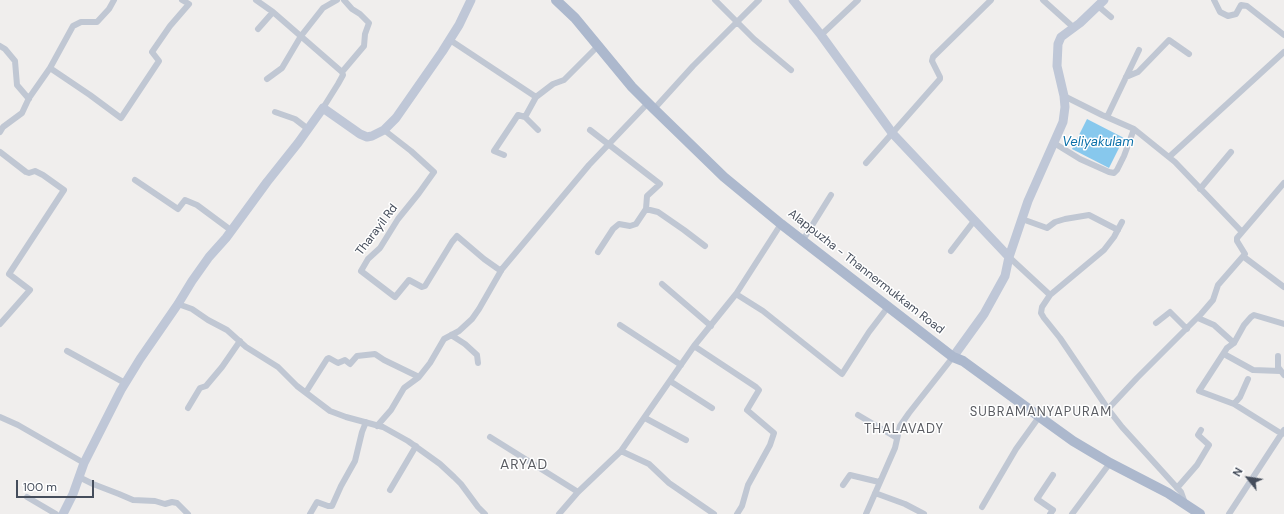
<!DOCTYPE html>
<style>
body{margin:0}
#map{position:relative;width:1284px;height:514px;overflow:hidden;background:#f0eeed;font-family:"DM Sans",sans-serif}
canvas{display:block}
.north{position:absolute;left:1228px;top:458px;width:40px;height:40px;-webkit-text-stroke:3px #fff;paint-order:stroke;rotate:300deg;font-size:11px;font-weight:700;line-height:16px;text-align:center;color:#454d5b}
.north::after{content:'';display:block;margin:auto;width:14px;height:18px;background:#454d5b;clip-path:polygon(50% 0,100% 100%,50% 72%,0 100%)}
.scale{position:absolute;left:16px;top:480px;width:78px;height:18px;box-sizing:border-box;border:2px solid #454d5b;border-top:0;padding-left:5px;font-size:12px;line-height:14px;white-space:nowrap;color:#454d5b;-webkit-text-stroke:3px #fff;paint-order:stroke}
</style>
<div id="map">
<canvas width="1284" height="514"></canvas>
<div class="north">N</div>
<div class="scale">100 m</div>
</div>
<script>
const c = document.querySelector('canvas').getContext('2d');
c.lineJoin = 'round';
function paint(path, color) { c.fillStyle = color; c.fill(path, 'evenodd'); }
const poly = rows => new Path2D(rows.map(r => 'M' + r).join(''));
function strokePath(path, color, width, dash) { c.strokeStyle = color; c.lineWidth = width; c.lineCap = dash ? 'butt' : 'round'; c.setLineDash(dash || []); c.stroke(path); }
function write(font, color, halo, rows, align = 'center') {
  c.font = font + ' "DM Sans",sans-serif'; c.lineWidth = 3; c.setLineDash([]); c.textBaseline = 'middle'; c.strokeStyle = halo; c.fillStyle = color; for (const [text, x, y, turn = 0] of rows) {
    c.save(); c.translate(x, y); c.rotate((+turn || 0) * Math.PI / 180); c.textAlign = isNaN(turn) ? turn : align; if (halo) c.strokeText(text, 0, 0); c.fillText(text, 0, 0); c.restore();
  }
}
paint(poly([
 [1087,119,1124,138,1109,168,1072,149]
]), '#87c8ed');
strokePath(poly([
 [256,0,273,12,342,72,343,75,338,84,323,108],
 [715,0,754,39,791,70],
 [1043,0,1073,27],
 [1214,0,1220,12,1228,16,1236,14,1241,5,1247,6,1284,35],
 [1098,6,1111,17],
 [258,29,273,12],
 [821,35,858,0],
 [450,40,536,97],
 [0,46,5,49,15,61,17,85,29,99],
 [50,68,90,95,121,118,159,61,152,52,170,26,189,4,182,0],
 [342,72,364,46,365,34,369,23,360,14,352,9,344,0],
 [1126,77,1138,72,1169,40,1189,54],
 [267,79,282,68,301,36,323,8,337,0],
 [1064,96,1102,115,1134,129,1175,162,1242,232],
 [654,109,693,66,759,0],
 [275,112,295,119,308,129],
 [1107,117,1139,50],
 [384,130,411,151,434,172,419,193,398,219,380,248,368,259,361,271,395,297,409,280,422,287,425,286,452,242,457,236,484,259,501,271],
 [538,130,525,117,536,97,553,84,564,80,598,46],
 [590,130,660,184,647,196,646,209,658,212,684,230,705,246],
 [0,132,3,127,22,113,29,98,50,68,73,26,81,22,97,22,109,9,114,0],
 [1054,143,1080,159,1109,172,1114,173,1117,170,1124,156,1134,129],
 [0,152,26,172,29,173,35,171,43,175,64,190,9,274,30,290,0,324],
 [504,155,494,151,518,115,525,117],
 [1169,157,1284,52],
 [866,163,940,79,940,77,932,61,933,57,991,0],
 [135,180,178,209,185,200,197,205,232,231],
 [1200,189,1231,152],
 [1022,219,1047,228,1055,222,1065,219,1089,215,1118,230],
 [803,240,831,195],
 [951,251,974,221],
 [598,252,613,229,619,224,630,226,636,224,646,209],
 [1009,257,1050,295,1042,307,1041,313,1044,318,1060,338,1108,409,1122,427,1181,492,1185,503],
 [1244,257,1284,287],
 [662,284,711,326],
 [736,294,763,311,842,374,869,332,888,307],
 [1050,295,1104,250,1114,237,1122,222],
 [178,304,192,309,208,320,227,330,246,347,278,367,297,386,330,411,346,417,383,427,408,441,440,464,454,477,461,484,478,507,485,514],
 [1198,318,1214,325,1234,343,1244,325,1251,317,1254,315,1284,324],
 [1156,323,1170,312,1187,329],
 [620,325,681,365],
 [451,335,465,344,477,355,478,363],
 [1234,343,1227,348,1199,391,1234,404,1282,434],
 [694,346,756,387,759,390,747,410,774,433,770,445,748,485,742,506,737,514],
 [67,351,125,383],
 [1224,354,1253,370,1280,371],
 [1278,356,1278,367,1284,375],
 [670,381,712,408],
 [306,392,327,359,329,358,338,363,345,360,350,364,357,356,375,354,384,360,419,377],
 [1234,404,1240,397,1248,379],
 [188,408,200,388,206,386,222,367,240,341],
 [1108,409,1137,378,1201,314,1213,300,1218,285,1245,254,1237,241,1237,238,1284,183],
 [858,415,897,438],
 [0,417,18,425,84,463],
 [645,418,686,440],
 [377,426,391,410,404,388,419,377,430,363,444,339,459,331,472,319,479,309,502,269,589,165,648,103],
 [490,437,578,492],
 [621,451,649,464,669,483,714,514],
 [79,477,93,484,119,494,133,500,155,501,165,504,172,502,177,503,188,514],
 [843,485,850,475,879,482],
 [1177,488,1197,465,1209,445,1198,435,1201,430],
 [390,490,416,446],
 [875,493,905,504,924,514],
 [27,497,56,514],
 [982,507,1016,449,1039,417],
 [310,514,317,502,328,506,332,506,341,486,355,461,362,432,366,422],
 [559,514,578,492,621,451,694,346,736,294,781,224],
 [866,514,895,448,900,426,909,413,953,357],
 [1050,514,1053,510,1037,499,1053,475],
 [1072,514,1110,463],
 [1229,514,1284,430]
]), '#c0c7d3', 6);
strokePath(poly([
 [793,0,821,35,893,134,1009,257],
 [953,357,984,314,1005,276,1009,257,1028,201,1063,122,1065,107,1064,96,1057,66,1058,44,1061,37,1080,23,1104,0],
 [63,514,73,494,84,463,121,390,140,359,178,304,192,281,209,257,226,238,267,182,298,143,323,108,360,134,367,137,372,136,384,130,396,118,442,52,459,25,471,0]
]), '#bfc7d7', 9);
strokePath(poly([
 [556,0,575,18,632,87,654,109,724,177,781,224,953,357,963,361,1048,423,1073,441,1110,463,1168,493,1200,514]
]), '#acb8cd', 10);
write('12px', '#454d5b', '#fff', [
 ["Tharayil Rd",377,230,-53],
 ["Alappuzha - Thannermukkam Road",866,272,38]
]);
write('italic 13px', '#0a70a9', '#fff', [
 ["Veliyakulam",1098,143]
]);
c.letterSpacing = '1px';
write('13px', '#5a5c62', '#fff', [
 ["SUBRAMANYAPURAM",1041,413],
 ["THALAVADY",904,430]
]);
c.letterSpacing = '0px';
c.letterSpacing = '1px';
write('14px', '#5a5c62', '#fff', [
 ["ARYAD",524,465]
]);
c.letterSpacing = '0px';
</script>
